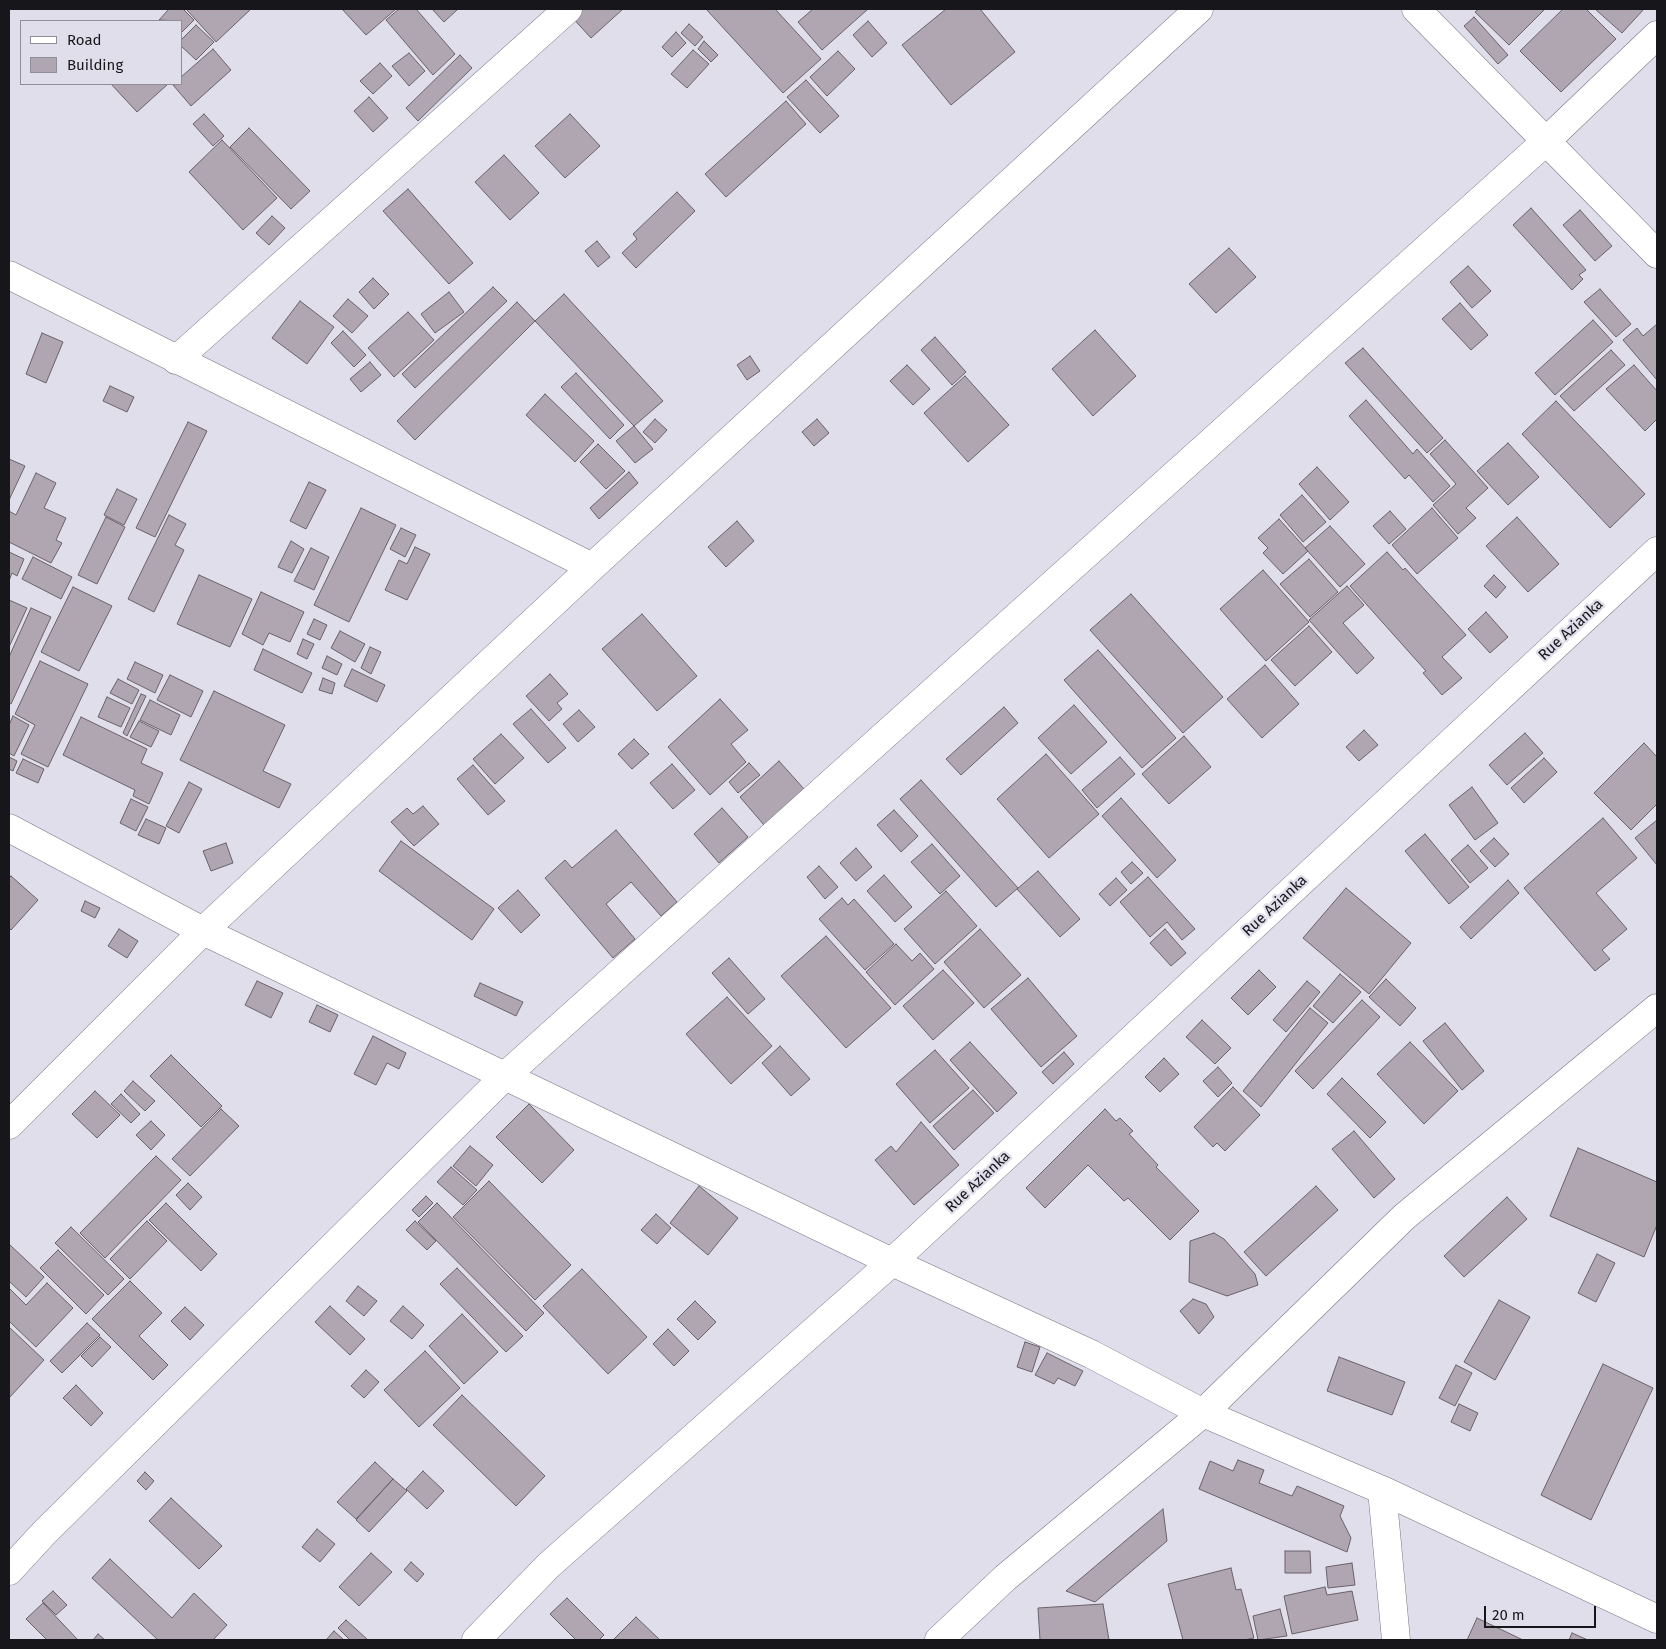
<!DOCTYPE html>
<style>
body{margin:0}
#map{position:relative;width:1666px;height:1649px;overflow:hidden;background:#e0deeb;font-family:"Fira Sans",sans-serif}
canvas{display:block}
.frame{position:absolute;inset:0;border:10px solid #17171b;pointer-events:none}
.legend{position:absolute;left:20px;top:20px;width:162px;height:65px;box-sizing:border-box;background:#e0deeb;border:1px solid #908e98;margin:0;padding:6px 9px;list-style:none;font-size:15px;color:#17171b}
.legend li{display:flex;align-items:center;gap:10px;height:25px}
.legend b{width:25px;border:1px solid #908e98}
.scale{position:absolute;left:1484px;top:1606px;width:112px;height:22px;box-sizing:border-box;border:2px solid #17171b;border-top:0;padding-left:6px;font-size:15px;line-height:18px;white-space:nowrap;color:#17171b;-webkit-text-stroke:4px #e0deeb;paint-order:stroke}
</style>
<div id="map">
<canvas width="1666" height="1649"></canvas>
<div class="frame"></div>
<ul class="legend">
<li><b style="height:6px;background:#fff"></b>Road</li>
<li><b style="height:14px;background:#afa6b1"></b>Building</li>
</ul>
<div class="scale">20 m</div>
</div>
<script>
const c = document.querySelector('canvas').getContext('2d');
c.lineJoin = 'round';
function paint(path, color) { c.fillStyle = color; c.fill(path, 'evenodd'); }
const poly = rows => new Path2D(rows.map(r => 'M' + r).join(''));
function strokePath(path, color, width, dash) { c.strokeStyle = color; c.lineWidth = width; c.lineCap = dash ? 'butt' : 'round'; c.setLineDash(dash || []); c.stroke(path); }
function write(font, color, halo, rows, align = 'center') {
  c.font = font + ' "Fira Sans",sans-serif'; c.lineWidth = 4.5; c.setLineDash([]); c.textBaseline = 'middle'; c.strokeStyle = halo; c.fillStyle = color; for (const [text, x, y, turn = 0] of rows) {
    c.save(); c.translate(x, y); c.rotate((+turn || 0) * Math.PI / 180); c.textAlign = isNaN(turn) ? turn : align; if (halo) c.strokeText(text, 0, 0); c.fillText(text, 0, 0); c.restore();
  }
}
const building = poly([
 [169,9,183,9,194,20,181,33,181,21,159,20,169,9],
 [186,9,251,9,216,42,186,9],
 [342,9,396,9,366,35,342,9],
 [399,9,416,9,455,54,433,75,386,20,399,9],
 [432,9,458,9,444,22,432,9],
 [577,9,623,9,591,38,570,15,577,9],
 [706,9,775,9,821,59,783,93,706,9],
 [813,9,868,9,822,50,798,22,813,9],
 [946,9,980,9,1015,52,951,105,902,45,946,9],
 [1479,9,1545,9,1509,45,1475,12,1479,9],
 [1563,9,1586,9,1616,39,1561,92,1520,51,1563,9],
 [1595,9,1644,9,1622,33,1595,9],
 [1474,17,1508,55,1498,64,1464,26,1474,17],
 [868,21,887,43,872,57,853,35,868,21],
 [689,24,703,37,695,46,681,33,689,24],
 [196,25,214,42,196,60,181,46,181,40,196,25],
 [676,32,686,43,672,57,662,47,676,32],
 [704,41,718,55,711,62,698,49,704,41],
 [213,49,231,70,191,106,173,85,181,84,181,77,213,49],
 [693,50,709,64,687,88,671,74,693,50],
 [838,51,855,69,827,96,810,77,838,51],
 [409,53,425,71,409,86,392,66,409,53],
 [460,55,472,68,418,121,406,108,460,55],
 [380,63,392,76,373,94,360,81,380,63],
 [806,80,839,116,820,133,787,97,806,80],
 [111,84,168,84,137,112,111,84],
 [369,97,388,118,373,132,354,111,369,97],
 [786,101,806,124,726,197,705,174,786,101],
 [204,114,224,136,213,146,193,124,204,114],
 [570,114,600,146,565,178,535,146,570,114],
 [249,128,310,191,291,209,230,147,249,128],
 [222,140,277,198,243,230,189,172,222,140],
 [504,155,539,193,510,220,475,182,504,155],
 [408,189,473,263,449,284,383,211,408,189],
 [677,192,695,211,636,268,622,253,637,239,633,234,677,192],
 [1531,208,1586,270,1579,275,1583,279,1572,290,1513,225,1531,208],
 [1580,210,1612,246,1595,261,1563,225,1580,210],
 [272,216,285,228,269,245,256,233,272,216],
 [597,241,610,257,598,267,585,251,597,241],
 [1229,248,1256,277,1216,313,1189,284,1229,248],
 [1468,266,1491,291,1472,308,1450,282,1468,266],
 [373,278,389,294,374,309,359,292,373,278],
 [493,287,507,301,415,388,402,374,493,287],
 [1600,289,1631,324,1616,337,1584,302,1600,289],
 [449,292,464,312,435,333,421,314,449,292],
 [564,294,663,401,634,426,535,321,564,294],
 [348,299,368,316,352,333,333,316,348,299],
 [300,301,334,327,307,364,272,338,300,301],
 [517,302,535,321,415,440,397,421,517,302],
 [1460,303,1488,335,1471,350,1442,319,1460,303],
 [408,312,434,340,394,377,368,348,408,312],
 [1593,320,1613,342,1555,395,1535,373,1593,320],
 [1657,324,1657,380,1623,340,1637,328,1643,336,1657,324],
 [1095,330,1136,376,1093,416,1052,369,1095,330],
 [343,331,366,355,354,367,331,343,343,331],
 [42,333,63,342,46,383,26,374,42,333],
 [935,337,966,372,952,385,921,350,935,337],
 [1363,348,1443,438,1427,453,1345,363,1363,348],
 [1611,350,1625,365,1574,411,1560,396,1611,350],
 [750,356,760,371,747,380,737,365,750,356],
 [370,362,381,375,361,392,350,379,370,362],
 [907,365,930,389,913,405,890,381,907,365],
 [1634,365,1657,391,1657,419,1645,431,1606,389,1634,365],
 [576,373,624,425,610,439,561,387,576,373],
 [965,376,1009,425,968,462,924,413,965,376],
 [110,386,134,397,127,412,103,401,110,386],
 [545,394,594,441,575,462,526,415,545,394],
 [1366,400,1413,454,1417,449,1450,486,1433,502,1409,475,1405,479,1349,416,1366,400],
 [1556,401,1645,494,1610,528,1522,434,1556,401],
 [655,419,667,430,655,443,643,432,655,419],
 [817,419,829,433,814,446,802,432,817,419],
 [188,422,207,431,155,537,136,528,188,422],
 [634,426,653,449,635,463,616,441,634,426],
 [1445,440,1488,488,1466,508,1476,518,1458,534,1433,505,1456,484,1430,454,1445,440],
 [1508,443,1539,477,1508,505,1477,471,1508,443],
 [598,444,625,471,606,489,580,462,598,444],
 [9,459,25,466,9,500,9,459],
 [1317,467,1349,502,1330,520,1299,484,1317,467],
 [629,472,638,483,599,519,590,508,629,472],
 [36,473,56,483,44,508,66,518,56,540,62,543,51,563,9,542,9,511,16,515,36,473],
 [309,482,326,490,306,529,290,521,309,482],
 [117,489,137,499,124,525,104,515,117,489],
 [1302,495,1326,522,1303,542,1280,515,1302,495],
 [361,508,396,525,349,622,314,605,361,508],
 [1432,508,1458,538,1417,574,1392,545,1432,508],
 [1390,511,1406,529,1389,544,1373,526,1390,511],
 [169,515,186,524,175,545,184,550,154,612,128,599,169,515],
 [106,517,125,527,97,584,78,575,106,517],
 [1517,517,1559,564,1528,592,1486,546,1517,517],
 [1279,519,1308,551,1283,574,1263,553,1268,548,1258,538,1279,519],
 [737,521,754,541,726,567,708,547,737,521],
 [1330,526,1365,564,1340,587,1305,548,1330,526],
 [401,528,416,535,405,557,390,549,401,528],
 [291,541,304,549,292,573,278,567,291,541],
 [415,547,430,554,407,600,385,590,399,560,407,564,415,547],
 [311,548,329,557,314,590,294,581,311,548],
 [9,552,24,559,17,576,12,573,9,581,9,552],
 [1387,552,1403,570,1405,568,1466,635,1442,657,1462,678,1442,695,1423,673,1426,671,1350,586,1387,552],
 [33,557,72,577,61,599,22,579,33,557],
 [1309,559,1338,592,1310,617,1280,584,1309,559],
 [1263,570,1309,622,1266,661,1220,609,1263,570],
 [199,575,252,599,230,647,177,624,199,575],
 [1494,575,1506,587,1496,598,1484,586,1494,575],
 [1347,586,1364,605,1343,623,1374,658,1357,674,1309,620,1347,586],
 [73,587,112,606,79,671,41,652,73,587],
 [261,592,304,612,290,642,269,633,263,645,242,634,261,592],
 [1131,594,1223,697,1183,733,1090,630,1131,594],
 [9,600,27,608,9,647,9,600],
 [31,608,51,617,11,704,9,703,9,657,31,608],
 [1486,612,1508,637,1490,653,1468,629,1486,612],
 [642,614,697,676,657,711,602,649,642,614],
 [314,619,327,625,320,640,307,634,314,619],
 [1309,626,1332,652,1295,686,1271,660,1309,626],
 [340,631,365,644,355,662,331,648,340,631],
 [303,639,314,644,307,659,297,654,303,639],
 [370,647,381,652,371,674,361,668,370,647],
 [263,649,312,673,302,693,254,670,263,649],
 [1098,650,1176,738,1142,768,1064,680,1098,650],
 [327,656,342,664,337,675,322,668,327,656],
 [40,661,88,684,48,767,21,754,35,725,15,714,40,661],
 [135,662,163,675,155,693,127,679,135,662],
 [1265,665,1299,704,1262,738,1227,699,1265,665],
 [352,669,385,685,377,702,344,686,352,669],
 [550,674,568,694,557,703,562,709,549,721,526,696,550,674],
 [170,675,203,691,191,717,157,700,170,675],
 [323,678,335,683,332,694,319,690,323,678],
 [118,679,139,690,132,704,110,693,118,679],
 [214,691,285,725,263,771,291,784,279,808,180,760,214,691],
 [141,694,146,696,127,736,123,733,141,694],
 [107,697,130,708,121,727,98,717,107,697],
 [720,699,748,730,731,744,746,762,710,795,668,747,720,699],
 [150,700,180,715,171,735,140,720,150,700],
 [1074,705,1107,742,1071,774,1038,738,1074,705],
 [1004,707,1018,723,961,775,946,759,1004,707],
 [531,709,566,748,548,763,513,724,531,709],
 [579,710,595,727,578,742,563,724,579,710],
 [13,716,29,725,14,756,9,753,9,725,13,716],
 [81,717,147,749,141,763,163,773,149,804,133,796,135,790,63,755,81,717],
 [139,721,159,731,151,747,130,737,139,721],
 [1364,730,1378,745,1359,761,1346,747,1364,730],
 [1525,733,1543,753,1507,785,1489,765,1525,733],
 [501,734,524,758,495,784,473,759,501,734],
 [1184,736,1211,767,1169,804,1142,774,1184,736],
 [634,739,649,754,632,769,618,754,634,739],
 [1644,743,1657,757,1657,804,1631,830,1594,793,1644,743],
 [1046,754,1099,814,1049,858,997,799,1046,754],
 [9,757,17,761,13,771,9,769,9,757],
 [1120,757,1135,774,1097,808,1082,790,1120,757],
 [1544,758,1557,772,1524,803,1511,788,1544,758],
 [23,759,44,769,38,783,16,773,23,759],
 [779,761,804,789,764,825,740,797,779,761],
 [749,763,760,775,738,793,729,782,749,763],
 [672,764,695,790,673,809,650,783,672,764],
 [473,765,505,801,488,815,457,779,473,765],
 [921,780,1018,888,996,907,900,799,921,780],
 [189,782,202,789,179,833,166,826,189,782],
 [1472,787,1498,823,1475,840,1449,805,1472,787],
 [1121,798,1176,860,1157,878,1102,816,1121,798],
 [131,799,148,807,136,831,120,823,131,799],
 [423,806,439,824,414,846,391,822,407,808,413,814,423,806],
 [722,808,748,837,719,863,694,834,722,808],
 [894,810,918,836,901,852,877,825,894,810],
 [1603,818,1637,858,1596,893,1627,929,1602,950,1610,959,1595,971,1524,888,1603,818],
 [146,819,166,828,159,844,138,835,146,819],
 [1657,820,1657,865,1635,838,1657,820],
 [616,830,677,902,661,916,631,882,606,904,635,939,613,958,545,878,565,860,572,868,616,830],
 [1425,834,1469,887,1449,904,1405,851,1425,834],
 [1494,838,1509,854,1495,867,1480,851,1494,838],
 [401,841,494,909,472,940,379,871,401,841],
 [226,843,233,863,211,871,203,851,226,843],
 [932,844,960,876,940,894,911,862,932,844],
 [1468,845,1488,868,1470,883,1451,860,1468,845],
 [856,848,872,867,856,881,840,863,856,848],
 [1132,862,1143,873,1131,884,1121,872,1132,862],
 [819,866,838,887,825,899,807,877,819,866],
 [1038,871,1080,919,1060,937,1017,889,1038,871],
 [884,875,912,907,895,922,867,891,884,875],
 [11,876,38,900,11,930,9,928,9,878,11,876],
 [1148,877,1195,929,1182,940,1167,922,1150,937,1120,902,1148,877],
 [1116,878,1127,890,1110,906,1099,894,1116,878],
 [1508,880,1519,893,1471,939,1460,927,1508,880],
 [1346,888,1411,943,1369,994,1303,938,1346,888],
 [518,890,540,915,521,933,498,908,518,890],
 [946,891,977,926,935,964,904,929,946,891],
 [842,898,848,905,854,899,894,944,865,970,819,919,842,898],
 [85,901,100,908,95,918,81,911,85,901],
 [119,929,138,941,127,958,108,946,119,929],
 [980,929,1021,975,984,1008,944,962,980,929],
 [1165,929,1186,953,1171,966,1150,943,1165,929],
 [826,936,891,1008,846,1048,781,976,826,936],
 [896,944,912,961,920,953,934,969,895,1005,866,972,896,944],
 [729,958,765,999,748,1014,712,973,729,958],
 [943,970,974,1003,933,1040,903,1006,943,970],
 [1259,970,1276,987,1248,1015,1231,998,1259,970],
 [1340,974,1361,992,1333,1023,1313,1006,1340,974],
 [1028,978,1077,1036,1041,1067,991,1009,1028,978],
 [1386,979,1416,1008,1400,1026,1369,997,1386,979],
 [257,981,283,993,271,1018,245,1005,257,981],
 [1307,981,1320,992,1286,1032,1273,1020,1307,981],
 [480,983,523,1002,516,1016,474,996,480,983],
 [727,997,772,1046,731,1084,686,1034,727,997],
 [1362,1000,1380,1017,1313,1089,1295,1071,1362,1000],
 [317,1005,338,1015,330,1032,309,1022,317,1005],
 [1310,1008,1328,1023,1261,1107,1243,1091,1310,1008],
 [1202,1020,1231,1048,1215,1064,1186,1037,1202,1020],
 [1445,1023,1484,1071,1462,1090,1423,1041,1445,1023],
 [373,1036,406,1053,399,1069,387,1063,376,1085,354,1074,373,1036],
 [970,1042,1017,1093,997,1112,950,1060,970,1042],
 [1410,1042,1458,1091,1424,1124,1377,1074,1410,1042],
 [780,1046,810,1079,791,1096,762,1063,780,1046],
 [935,1050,969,1088,930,1123,896,1084,935,1050],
 [1064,1052,1074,1064,1053,1084,1042,1072,1064,1052],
 [171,1055,222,1106,201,1127,150,1076,171,1055],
 [1164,1058,1179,1074,1160,1092,1145,1077,1164,1058],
 [1218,1067,1232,1083,1218,1097,1203,1081,1218,1067],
 [1342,1078,1386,1122,1370,1138,1327,1094,1342,1078],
 [133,1081,155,1101,145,1111,124,1091,133,1081],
 [1233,1087,1260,1115,1225,1151,1217,1143,1213,1147,1194,1127,1233,1087],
 [973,1090,994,1113,954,1150,933,1126,973,1090],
 [95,1091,120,1115,97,1138,72,1114,95,1091],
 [121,1094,140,1114,131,1123,111,1104,121,1094],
 [529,1104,574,1150,542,1183,496,1137,529,1104],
 [221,1109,239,1126,190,1176,172,1159,221,1109],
 [1105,1109,1116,1121,1120,1118,1133,1131,1129,1134,1158,1165,1156,1167,1199,1211,1170,1240,1128,1198,1124,1201,1088,1165,1045,1208,1026,1188,1105,1109],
 [151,1121,165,1135,151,1150,136,1135,151,1121],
 [921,1122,959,1165,914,1205,875,1160,891,1146,896,1152,921,1122],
 [1354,1131,1395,1179,1374,1198,1332,1149,1354,1131],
 [470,1146,493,1165,476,1186,453,1166,470,1146],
 [1578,1148,1657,1182,1657,1225,1644,1257,1550,1216,1578,1148],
 [156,1156,181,1180,105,1258,80,1233,156,1156],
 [451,1167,477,1190,463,1205,437,1182,451,1167],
 [489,1181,571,1265,535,1300,453,1217,489,1181],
 [188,1183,202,1197,190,1210,176,1195,188,1183],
 [699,1186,738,1218,708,1255,670,1223,699,1186],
 [1316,1186,1338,1210,1266,1276,1244,1252,1316,1186],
 [426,1196,433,1203,419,1217,412,1210,426,1196],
 [1507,1197,1527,1219,1464,1277,1444,1256,1507,1197],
 [166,1203,217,1254,201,1271,149,1220,166,1203],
 [437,1203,544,1313,526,1331,418,1222,437,1203],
 [656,1214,671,1228,657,1244,641,1230,656,1214],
 [147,1221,167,1241,130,1279,110,1259,147,1221],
 [415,1221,436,1241,427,1250,406,1230,415,1221],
 [71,1227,124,1279,108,1295,55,1243,71,1227],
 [1214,1233,1224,1239,1255,1274,1258,1285,1227,1296,1189,1282,1190,1241,1214,1233],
 [9,1244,44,1277,26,1297,9,1281,9,1244],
 [58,1250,104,1295,86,1314,40,1268,58,1250],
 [1597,1254,1615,1263,1596,1302,1578,1293,1597,1254],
 [457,1268,523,1336,506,1352,440,1284,457,1268],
 [582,1269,647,1337,608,1374,543,1306,582,1269],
 [130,1281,162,1313,139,1336,168,1365,153,1380,92,1319,130,1281],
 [47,1283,73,1308,36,1347,9,1321,9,1288,26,1305,47,1283],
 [358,1286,377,1301,364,1316,346,1301,358,1286],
 [1193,1299,1206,1304,1214,1317,1199,1334,1180,1311,1193,1299],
 [1499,1300,1530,1317,1495,1380,1464,1362,1499,1300],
 [695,1301,716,1322,698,1340,677,1319,695,1301],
 [330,1306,365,1339,350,1355,315,1322,330,1306],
 [403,1306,424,1325,412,1339,390,1321,403,1306],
 [185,1307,204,1325,190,1340,171,1321,185,1307],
 [462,1314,498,1352,464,1384,429,1346,462,1314],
 [87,1323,100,1335,62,1373,50,1361,87,1323],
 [9,1327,44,1360,9,1398,9,1327],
 [668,1329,689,1351,674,1366,653,1344,668,1329],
 [100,1337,111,1347,92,1367,81,1356,100,1337],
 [1025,1342,1040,1347,1032,1372,1017,1367,1025,1342],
 [425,1351,460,1388,419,1427,384,1390,425,1351],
 [1047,1353,1083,1371,1075,1386,1058,1378,1054,1384,1035,1375,1047,1353],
 [1339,1357,1405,1382,1392,1415,1327,1391,1339,1357],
 [1603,1364,1653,1388,1591,1520,1541,1495,1603,1364],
 [1456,1365,1472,1373,1455,1406,1439,1398,1456,1365],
 [366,1370,379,1382,364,1398,351,1386,366,1370],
 [76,1385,103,1413,91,1426,63,1398,76,1385],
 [462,1395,545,1476,516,1506,433,1425,462,1395],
 [1459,1404,1478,1413,1470,1431,1451,1422,1459,1404],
 [1238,1460,1264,1470,1259,1483,1292,1496,1297,1486,1344,1506,1340,1516,1351,1538,1347,1552,1199,1489,1210,1461,1233,1471,1238,1460],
 [375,1462,393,1479,356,1519,337,1502,375,1462],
 [423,1471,444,1491,427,1509,406,1489,423,1471],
 [145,1472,154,1481,146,1490,137,1481,145,1472],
 [393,1479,407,1491,369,1532,356,1520,393,1479],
 [171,1498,222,1546,199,1569,149,1521,171,1498],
 [1163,1509,1167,1541,1095,1602,1066,1591,1163,1509],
 [317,1529,335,1544,320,1562,302,1547,317,1529],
 [1285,1551,1310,1551,1311,1573,1285,1573,1285,1551],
 [371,1553,392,1572,359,1606,339,1587,371,1553],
 [110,1559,172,1618,194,1593,227,1625,213,1640,158,1640,92,1578,110,1559],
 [411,1562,424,1574,417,1582,404,1570,411,1562],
 [1352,1563,1355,1585,1328,1588,1326,1567,1352,1563],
 [1231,1568,1236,1590,1241,1589,1254,1638,1244,1640,1183,1640,1168,1584,1231,1568],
 [1325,1587,1327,1595,1352,1591,1358,1620,1292,1634,1284,1596,1325,1587],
 [53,1591,67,1605,56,1615,42,1601,53,1591],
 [567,1598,604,1635,599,1640,576,1640,550,1614,567,1598],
 [43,1603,78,1640,47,1640,26,1619,43,1603],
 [1103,1604,1109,1640,1040,1640,1038,1608,1103,1604],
 [1280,1609,1287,1636,1258,1640,1253,1616,1280,1609],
 [636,1617,660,1640,613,1640,636,1617],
 [1477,1618,1523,1640,1467,1640,1477,1618],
 [346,1620,368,1640,350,1640,338,1628,346,1620],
 [334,1631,344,1640,326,1640,334,1631],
 [1572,1633,1588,1640,1569,1640,1572,1633],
 [98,1634,105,1640,93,1640,98,1634]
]);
paint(building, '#afa6b1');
strokePath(building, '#69616a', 1);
const street = poly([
 [1416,9,1657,254],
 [9,275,592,567],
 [176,360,568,9],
 [9,828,203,931,892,1262,1091,1354,1203,1413,1382,1490,1657,1619],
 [9,1125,203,931,592,567,1199,9],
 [1382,1490,1396,1640],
 [9,1571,44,1533,505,1076,1543,144,1657,35],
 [476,1640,549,1565,892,1262,1657,551],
 [939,1640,1005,1578,1203,1413,1404,1217,1657,1008]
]);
strokePath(street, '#787682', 29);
strokePath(street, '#fff', 28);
write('15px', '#17171b', '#e0deeb', [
 ["Rue Azianka",1571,630,-43],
 ["Rue Azianka",1275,906,-43],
 ["Rue Azianka",978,1182,-43]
]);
</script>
